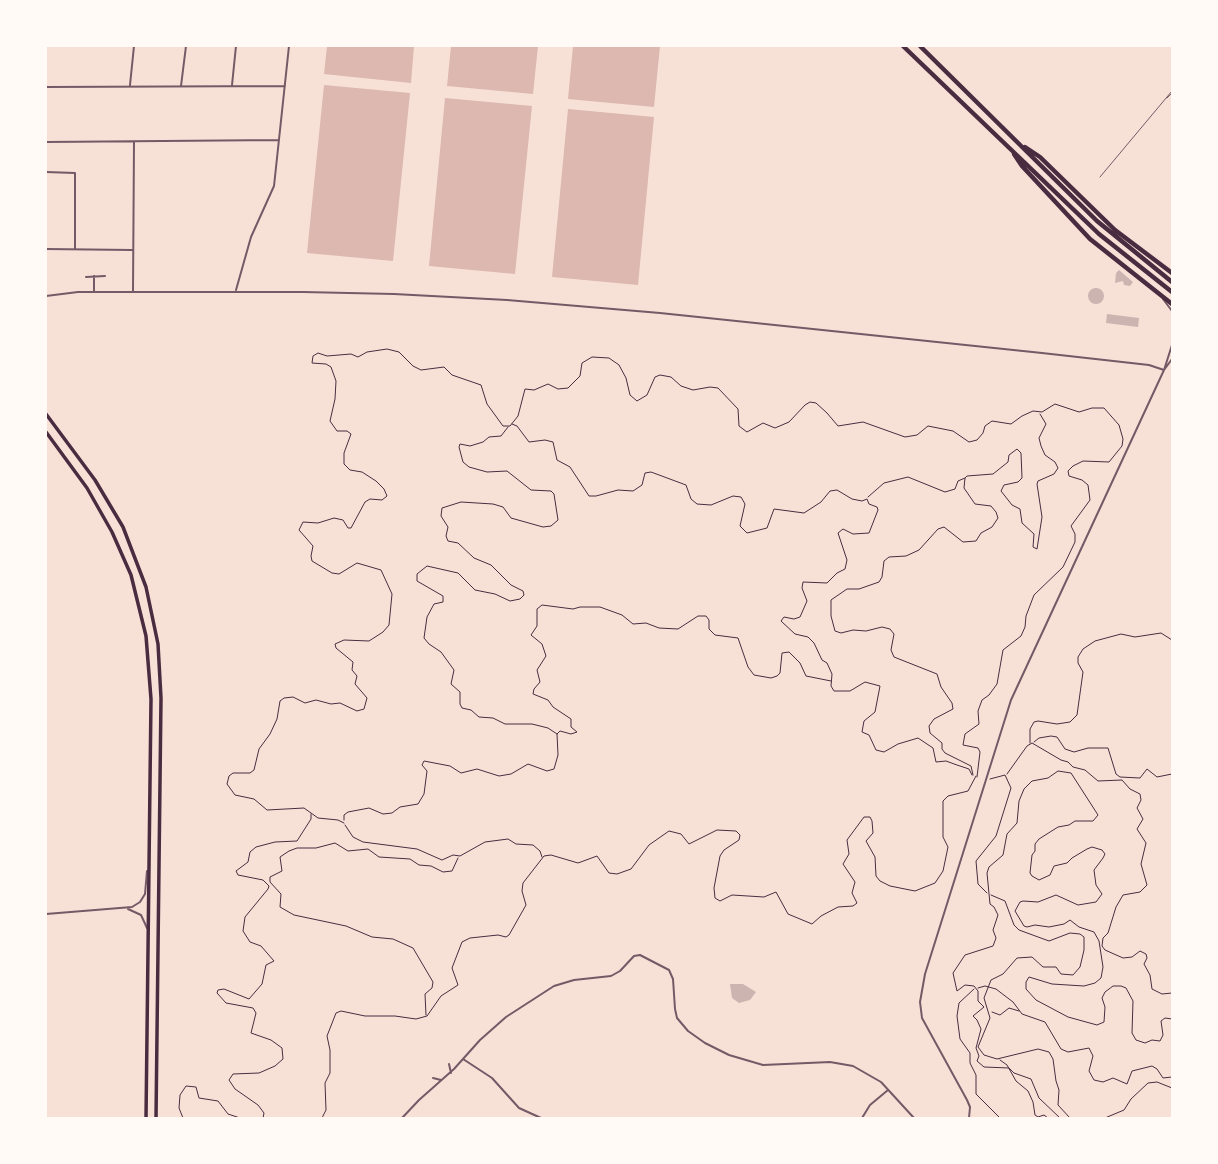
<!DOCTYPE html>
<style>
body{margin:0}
#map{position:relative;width:1218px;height:1164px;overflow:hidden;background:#f7e1d7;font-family:Poppins,sans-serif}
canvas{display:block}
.frame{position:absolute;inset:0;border:47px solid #fffaf5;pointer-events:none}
</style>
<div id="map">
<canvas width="1218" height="1164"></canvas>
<div class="frame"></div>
</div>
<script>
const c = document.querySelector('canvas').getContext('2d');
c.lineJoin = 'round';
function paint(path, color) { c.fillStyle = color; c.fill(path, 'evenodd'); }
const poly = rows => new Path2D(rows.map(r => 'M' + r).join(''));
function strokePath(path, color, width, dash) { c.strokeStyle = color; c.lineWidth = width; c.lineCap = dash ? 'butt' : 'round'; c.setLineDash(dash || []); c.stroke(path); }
paint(poly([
 [327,46,414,46,411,83,324,74],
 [451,46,538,46,533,94,447,86],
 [573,46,660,46,654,107,568,99],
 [324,85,410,93,393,261,307,253],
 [445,98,532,106,515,274,429,266],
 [568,109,654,117,638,285,552,277]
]), '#dcb8b0');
paint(poly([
 [1119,270,1133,282,1130,286,1124,285,1123,281,1115,283,1116,273],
 '1088 296a8 8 0 1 1 16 0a8 8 0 1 1-16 0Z',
 [1107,314,1139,318,1138,327,1106,323],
 [730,984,743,984,756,992,750,1000,739,1003,732,998]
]), '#ccb4b1');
strokePath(poly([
 [512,424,517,426,529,442,545,440,553,442,557,460,570,467,589,496,596,496,618,490,633,491,642,485,645,473,651,472,686,485,691,499,697,504,711,505,733,496,741,497,745,504,740,526,747,533,767,528,774,509,804,513,821,502,830,491,837,490,852,499,862,501,867,499,869,504,877,507,878,510,869,533,853,534,843,529,838,533,847,560,845,569,837,573,827,583,803,582,802,588,807,601,800,617,794,619,784,617,781,621,795,634,808,637,814,643,822,660,827,663,832,674,831,686,834,691,850,691,865,682,880,686,875,712,864,721,862,732,869,735,876,750,884,752,898,744,918,738,933,748,936,762,946,761,957,765,969,769,972,775],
 [508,427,501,436,489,437,483,442,470,446,460,444,459,447,463,462,469,467,487,472,507,471,531,490,551,491,554,494,558,520,551,526,543,527,511,518,503,507,493,504,461,502,442,508,441,516,448,527,446,536,448,541,458,543,474,558,491,565,511,585,523,591,524,595,520,599,510,601,495,594,475,590,458,573,427,566,417,574,417,581,443,596,443,602,434,604,427,617,424,638,429,644,441,652,454,670,451,684,460,692,460,704,462,708,471,710,479,717,493,718,505,724,532,724,548,728,557,734],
 [868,497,884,483,908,477,945,492,955,489,958,481,965,478],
 [1034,742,1039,738,1051,736,1057,737,1065,749,1074,752,1088,748,1108,748,1116,774,1120,777,1140,778,1147,769,1157,777,1172,774],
 [1030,743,1030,729,1034,722,1038,721,1057,724,1070,722,1077,715,1083,672,1078,663,1078,657,1083,649,1095,641,1121,634,1135,637,1161,633,1172,640],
 [1007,774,1027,746,1032,743,1061,760,1068,762,1073,767,1085,770,1098,781,1122,780,1130,789,1140,794,1141,800,1137,808,1143,819,1137,829,1146,843,1141,864,1147,885,1140,892,1123,895,1116,907,1108,933,1103,938,1102,946,1105,950,1123,958,1132,957,1140,951,1146,954,1147,958,1144,964,1150,975,1152,989,1162,994,1172,993],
 [973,775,971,766,945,753,942,749,942,743,930,733,929,726,934,719,953,709,952,703,941,687,937,674,894,657,891,650,894,634,890,629,882,627,866,631,853,630,841,633,835,631,831,616,831,600,847,589,859,589,879,582,882,577,884,561,889,557,906,556,919,550,938,529,944,527,963,542,976,541,981,533,992,527,998,518,996,512,991,506,975,504,964,488,965,478,967,476,993,474,1008,462,1009,455,1017,449,1021,453,1022,478,1018,482,1004,485,1001,491,1012,505,1020,509,1022,523,1034,534,1033,547,1037,549,1042,517,1037,484,1038,481,1054,474,1058,468,1055,462,1045,455,1041,446,1039,438,1046,424,1040,414],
 [344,820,344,815,348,812,369,808,383,814,392,813,400,807,418,804,424,794,427,771,422,765,424,761,450,766,461,773,477,769,499,776,511,774,528,764,547,771,554,769,558,755,557,734,560,731,571,734,577,732,571,727,571,719,553,707,548,700,533,694,534,689,540,682,537,670,546,656,542,644,531,635,537,626,537,609,542,605,573,609,580,607,600,607,622,615,633,624,646,623,659,628,678,629,698,616,706,616,709,620,709,629,715,635,738,638,748,667,754,675,771,678,777,676,780,673,782,653,789,652,800,663,806,676,831,681],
 [344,823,338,820,318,818,304,808,267,810,254,799,235,795,227,784,229,776,233,773,250,773,254,770,259,749,270,734,277,719,280,701,284,698,293,697,305,703,316,700,331,704,340,703,357,711,364,709,367,698,355,684,357,676,352,670,353,662,336,648,335,644,344,640,369,641,383,632,389,625,392,594,381,570,357,563,339,574,332,573,312,561,311,556,313,546,299,530,303,522,318,523,334,518,343,520,348,528,351,528,365,502,370,499,382,500,387,496,384,489,376,481,362,472,350,470,344,464,344,453,351,434,347,431,337,431,330,421,335,399,336,381,331,367,326,364,312,363,313,356,318,353,327,356,351,354,358,357,367,352,387,349,399,352,413,366,421,370,444,367,452,375,481,385,487,404,503,426,510,426,518,416,525,389,534,390,548,384,558,389,568,388,580,376,582,363,592,357,609,358,619,365,626,378,630,395,637,401,647,395,655,377,660,375,671,377,681,386,693,390,710,387,718,388,738,409,739,426,747,432,763,423,775,428,789,422,805,405,810,402,816,403,827,413,838,426,863,422,905,437,917,435,928,426,953,431,969,442,977,440,983,433,985,426,992,421,1011,424,1022,416,1033,411,1042,412,1055,404,1079,412,1092,408,1104,408,1119,425,1123,439,1122,446,1109,462,1083,461,1073,466,1068,471,1069,476,1082,480,1088,485,1090,500,1071,526,1075,534,1075,542,1063,567,1034,595,1026,616,1025,627,1021,636,1003,650,997,684,989,695,982,700,978,711,979,724,965,734,963,745,978,748,980,752,977,777],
 [345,825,353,837,363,842,417,849,442,860,453,855,460,856,485,842,508,839,516,844,533,845,540,851,542,857],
 [987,893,978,884,976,861,996,836,1011,788,1005,775,990,779],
 [991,895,1005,901,1014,925,1019,930,1049,941,1070,933,1080,934,1084,937,1084,950,1080,967,1073,975,1061,974,1056,967,1043,967,1032,957,1017,958,1003,974,991,980,984,998,990,1018,978,1047,984,1055,997,1059,1038,1049,1049,1052,1053,1059,1056,1081,1059,1090,1058,1105,1070,1118],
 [978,988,985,986,996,989,1013,1002,1022,1014,1045,1022,1061,1049,1068,1052,1089,1048,1093,1056,1089,1071,1094,1080,1103,1082,1113,1078,1127,1084,1132,1071,1152,1066,1157,1069,1163,1078,1172,1077],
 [974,989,959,1003,957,1016,960,1039,970,1053,970,1063,976,1075,976,1094,1000,1118],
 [992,1012,1000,1015,1009,1008,1019,1011],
 [426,1015,425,994,432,988,433,982,413,948,393,939,372,937,346,926,294,915,280,907,281,894,270,882,270,877,282,871,280,857,289,851,297,848,316,848,335,843,348,851,368,849,379,857,410,859,419,865,431,866,443,872,452,871,458,858],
 [1000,1060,1007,1065,1016,1081,1028,1091,1033,1102,1035,1115,1038,1117,1044,1115,1048,1118],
 [183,1118,179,1108,180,1095,186,1086,196,1087,199,1098,218,1101,228,1114,240,1118],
 [263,1118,264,1113,258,1105,235,1089,229,1080,233,1074,259,1073,275,1066,283,1059,282,1048,271,1040,251,1033,256,1013,253,1008,226,1003,217,993,218,990,224,989,249,999,262,984,266,965,274,961,261,946,250,942,243,931,245,917,268,889,269,886,263,880,238,875,236,871,248,862,250,852,256,847,275,842,297,841,311,819,311,814],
 [322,1118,326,1110,325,1083,330,1073,330,1050,327,1036,336,1013,341,1011,365,1016,395,1016,416,1019,427,1016,441,996,458,985,452,968,462,942,470,938,498,935,506,937,509,935,526,905,522,891,523,883,544,856,551,855,578,863,597,856,609,873,617,874,631,869,649,845,669,831,681,834,689,844,717,830,736,831,740,835,739,840,724,850,720,856,714,888,715,898,720,901,732,895,764,897,776,892,788,914,812,924,821,916,838,907,853,906,857,903,852,893,855,882,843,864,849,854,847,840,864,817,870,817,872,821,873,833,866,841,875,857,876,876,880,881,890,886,915,891,935,883,943,871,948,847,943,837,943,801,948,796,968,791,976,776],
 [1060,1118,1039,1098,1031,1079,1014,1073,1009,1068,984,1067,977,1061,979,1056,976,1048,981,1029,977,1020,973,1016,984,1007,978,1001,978,991,974,986,965,985,957,991,953,973,965,955,993,946,996,938,993,930,998,915,994,907,990,904,987,873,989,867,1003,855,1007,834,1017,823,1019,801,1024,789,1032,781,1048,778,1058,771,1071,773,1098,815,1093,821,1075,821,1069,825,1058,827,1039,839,1035,844,1035,851,1032,855,1030,873,1032,876,1039,880,1050,875,1054,866,1067,863,1072,858,1087,849,1092,847,1102,850,1105,854,1103,858,1094,870,1096,885,1102,894,1096,902,1078,905,1056,895,1038,902,1023,901,1020,902,1015,911,1024,926,1027,927,1035,925,1049,927,1064,924,1070,920,1079,927,1094,932,1099,941,1103,967,1101,978,1095,983,1084,986,1052,984,1029,977,1026,982,1026,989,1036,1000,1068,1017,1097,1025,1104,1022,1105,1007,1102,998,1105,992,1113,986,1121,986,1126,988,1133,1001,1132,1033,1136,1040,1145,1043,1152,1040,1160,1041,1163,1035,1161,1021,1165,1018,1172,1019],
 [1105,1118,1124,1110,1131,1099,1148,1083,1157,1082,1172,1088]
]), '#4a2c40', 1);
strokePath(poly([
 [1167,98,1172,93],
 [1100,177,1172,91]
]), '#755966', 1);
strokePath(poly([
 [130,85,134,46],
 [232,85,236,46],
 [181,86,186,46],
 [46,87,285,86],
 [46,142,279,140],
 [46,172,75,173,75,249],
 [46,249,132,250],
 [94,276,94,291],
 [86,277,105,276],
 [236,290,251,237,274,186,289,46],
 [133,291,134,142],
 [46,296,78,292,303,292,394,294,507,300,660,313,1042,353,1149,365,1164,370],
 [1163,299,1172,311],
 [1164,370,1172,359],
 [128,909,141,915,147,928],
 [46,914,132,907,140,902,145,894,147,871],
 [463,1059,492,1078,519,1108,541,1118],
 [449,1064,451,1073],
 [433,1078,441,1080],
 [402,1118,419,1100,454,1069,480,1040,506,1017,554,986,574,980,611,976,620,971,634,956,640,955,669,970,673,979,675,1009,677,1018,688,1031,705,1043,729,1055,763,1065,830,1062,853,1066,881,1082,914,1118],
 [862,1118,870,1105,888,1090],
 [969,1118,970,1107,967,1100,922,1018,920,1002,925,974,1011,700,1164,370,1172,345]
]), '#755966', 2);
strokePath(poly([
 [46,414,95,480,123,527,146,587,158,644,161,698,156,1118],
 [46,432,87,488,112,532,131,575,146,636,151,699,146,1118]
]), '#4a2c40', 3.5);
strokePath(poly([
 [903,46,1099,234,1172,292],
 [920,46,1097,221,1172,282],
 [1025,147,1040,157,1115,230,1172,273],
 [1014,154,1022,166,1090,239,1172,304]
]), '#4a2c40', 4.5);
</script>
